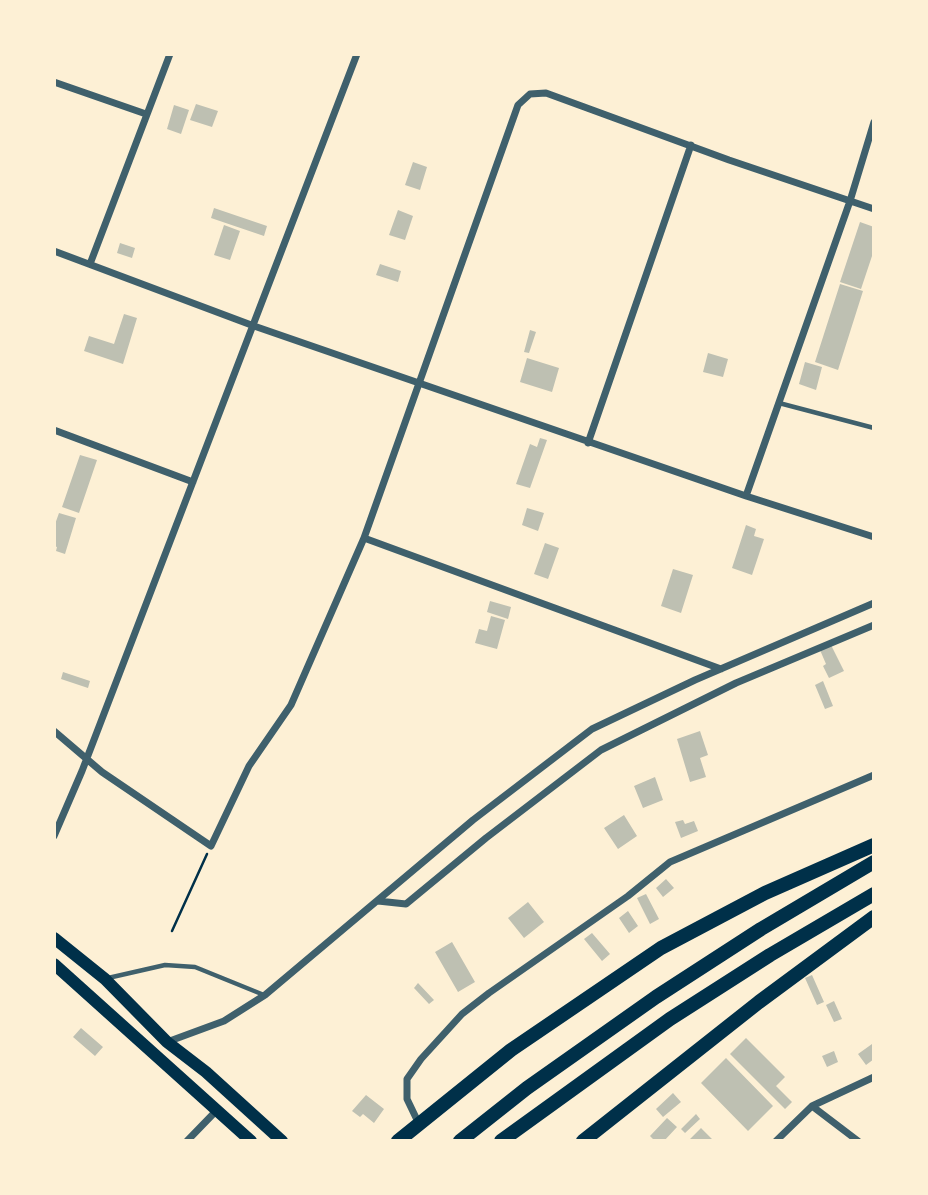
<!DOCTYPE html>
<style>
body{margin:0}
#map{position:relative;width:928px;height:1195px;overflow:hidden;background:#fdf0d5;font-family:"PT Sans Narrow",sans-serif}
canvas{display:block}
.frame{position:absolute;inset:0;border:56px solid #fdf0d5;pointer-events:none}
</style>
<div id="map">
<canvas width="928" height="1195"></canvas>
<div class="frame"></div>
</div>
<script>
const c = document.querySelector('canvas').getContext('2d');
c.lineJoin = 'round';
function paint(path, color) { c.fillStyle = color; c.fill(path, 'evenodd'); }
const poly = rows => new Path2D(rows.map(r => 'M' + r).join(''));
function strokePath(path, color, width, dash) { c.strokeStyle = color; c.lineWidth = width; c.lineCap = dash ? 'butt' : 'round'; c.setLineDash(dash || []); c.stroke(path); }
paint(poly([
 [196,104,218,111,212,127,190,120],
 [174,105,189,110,181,134,167,129],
 [413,162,427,167,420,190,405,185],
 [214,208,267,226,264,236,211,218],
 [398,210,413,216,405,240,389,235],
 [860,222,874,227,874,250,861,289,840,282],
 [224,225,240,231,230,260,214,255],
 [120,243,135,248,132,258,117,253],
 [380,264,401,271,398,282,376,275],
 [840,284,863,291,838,370,815,362],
 [124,314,137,318,123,364,84,351,89,336,114,344],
 [530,330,536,332,529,353,524,352],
 [708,353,728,359,723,377,703,372],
 [527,358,559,368,552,392,520,382],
 [805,362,822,367,816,390,799,384],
 [540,438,547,440,530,488,516,484,530,444,537,447],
 [80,455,97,460,79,513,62,507],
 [527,508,544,513,538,531,522,525],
 [59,513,76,518,65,554,56,551,57,547,54,546,54,527],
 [746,525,756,529,754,536,764,539,752,575,732,568],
 [545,543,559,548,548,579,534,574],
 [673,569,693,575,681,613,661,606],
 [490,601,511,607,508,619,487,612],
 [491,616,505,620,497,649,475,643,479,629,487,631],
 [831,645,844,671,829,678,823,666,826,664,820,650],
 [63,672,90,681,88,688,61,679],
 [823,681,833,706,825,709,815,685],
 [700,731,708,755,700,758,706,777,690,782,677,739],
 [655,777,663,800,643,808,634,786],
 [624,815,637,836,618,849,604,828],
 [683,820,685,824,694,821,698,831,681,838,675,822],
 [666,879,674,888,663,897,656,888],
 [646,894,659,919,650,924,637,898],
 [528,902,544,922,524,938,508,918],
 [628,911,638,926,629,933,619,918],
 [592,933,610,954,602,961,584,939],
 [452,942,475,982,458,992,435,952],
 [812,975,824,1002,817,1005,805,978],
 [418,983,434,1000,429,1004,414,988],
 [834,1001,842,1019,834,1022,826,1005],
 [81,1028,103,1047,95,1056,73,1037],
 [746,1038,785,1077,776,1086,792,1102,785,1109,730,1054],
 [872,1044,874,1059,866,1065,858,1054],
 [834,1051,838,1062,827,1067,822,1056],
 [726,1058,773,1106,748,1131,701,1083],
 [673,1093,681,1102,663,1117,656,1109],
 [366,1095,384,1109,374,1123,363,1114,360,1117,352,1111],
 [696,1114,700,1119,685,1133,681,1129],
 [667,1118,677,1127,664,1141,655,1141,650,1136],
 [701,1128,714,1141,688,1141]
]), '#bec0b2');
strokePath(poly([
 [172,931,207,854]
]), '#003049', 2.5);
strokePath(poly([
 [779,403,874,428],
 [108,978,165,965,195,967,264,995]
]), '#3f606c', 4.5);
strokePath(poly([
 [54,82,146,114],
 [54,251,254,326,746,496,874,537],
 [90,264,170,54],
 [54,430,193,482],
 [588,443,691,145],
 [746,496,850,201,874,122],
 [364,538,721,669],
 [54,731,102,772,211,846,249,766,291,705,364,538,518,105,530,94,546,93,729,160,874,209],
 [54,836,82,771,357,54],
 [378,901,406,904,486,838,601,750,736,683,874,625],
 [167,1042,224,1021,265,995,473,820,592,729,695,680,874,603],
 [812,1106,858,1141],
 [419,1124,407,1099,407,1079,421,1059,462,1014,489,993,628,896,670,862,874,775],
 [187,1141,217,1110],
 [776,1141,812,1106,874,1077]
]), '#3f606c', 7);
strokePath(poly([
 [54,938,105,979,167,1042,206,1072,282,1141],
 [54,964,251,1141]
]), '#003049', 12);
strokePath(poly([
 [398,1141,511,1050,661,948,765,893,874,845],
 [460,1141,527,1088,656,997,761,929,874,862],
 [501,1141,670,1019,770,955,874,894],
 [583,1141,759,1002,874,917]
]), '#003049', 14);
</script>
